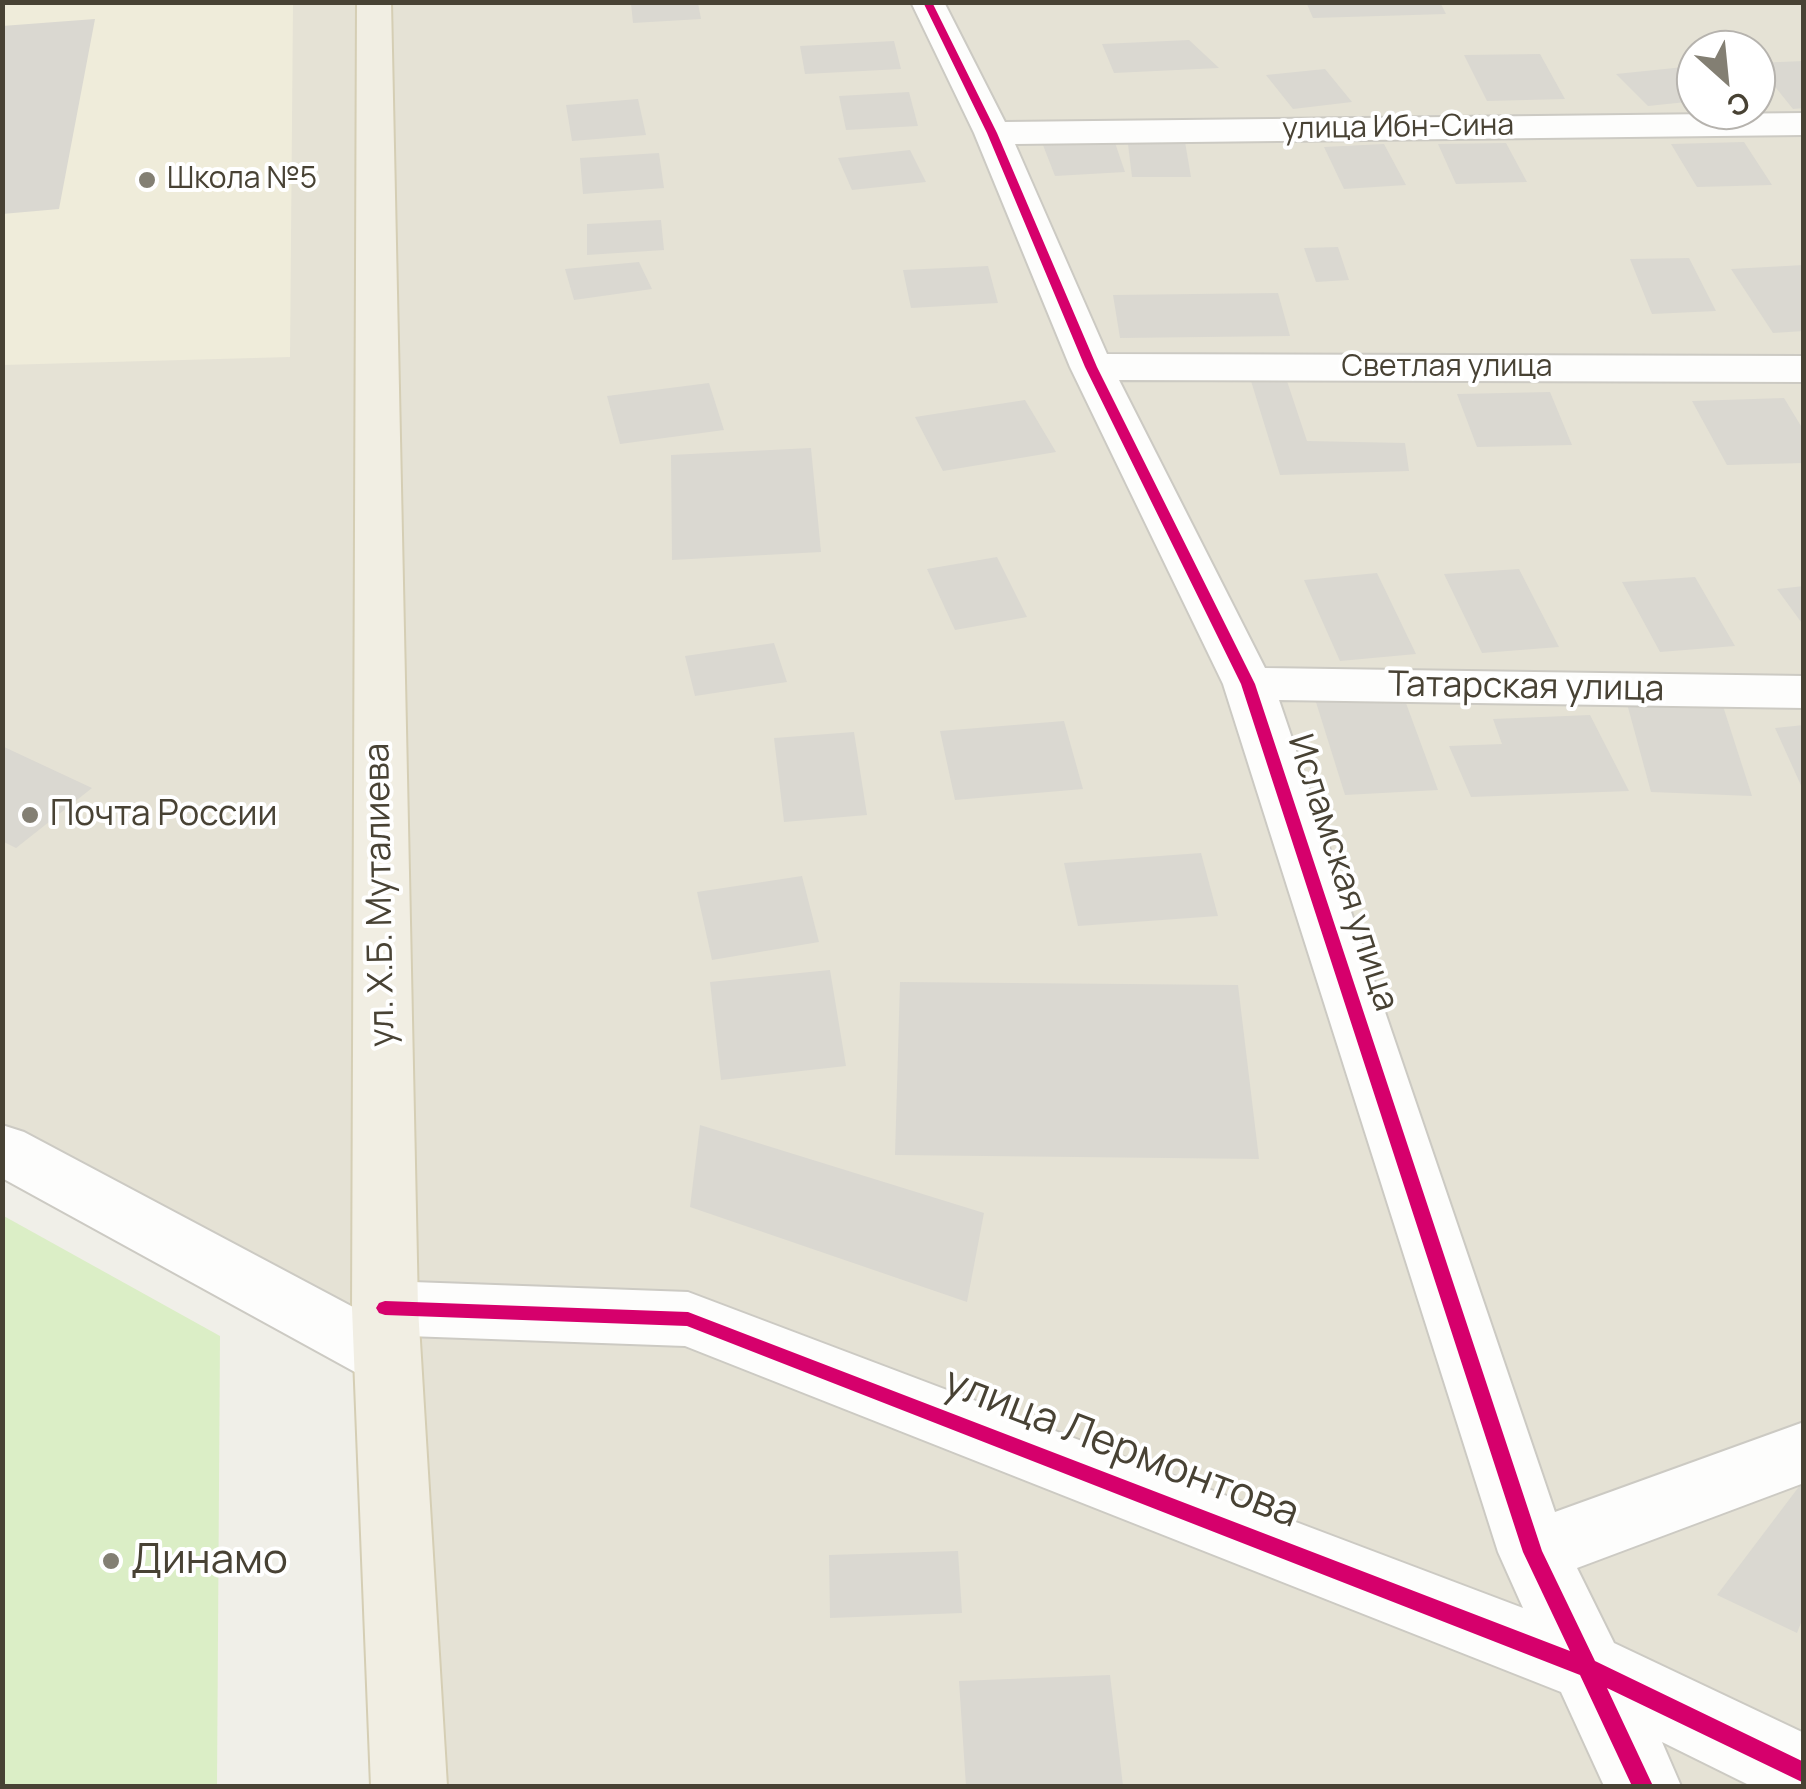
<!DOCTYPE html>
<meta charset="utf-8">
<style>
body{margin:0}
#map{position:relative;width:1806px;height:1789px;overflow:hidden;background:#f0efe8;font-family:Manrope,sans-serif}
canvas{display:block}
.frame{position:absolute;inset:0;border:5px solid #484234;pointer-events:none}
.north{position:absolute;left:1676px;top:30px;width:100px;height:100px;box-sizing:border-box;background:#fff;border:2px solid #b6b3ae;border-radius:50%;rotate:153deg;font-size:28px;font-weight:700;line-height:40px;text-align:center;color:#484234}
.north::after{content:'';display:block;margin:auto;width:35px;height:45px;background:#837f73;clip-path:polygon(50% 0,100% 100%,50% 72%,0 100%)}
</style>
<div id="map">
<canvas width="1806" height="1789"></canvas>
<div class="frame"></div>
<div class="north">С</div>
</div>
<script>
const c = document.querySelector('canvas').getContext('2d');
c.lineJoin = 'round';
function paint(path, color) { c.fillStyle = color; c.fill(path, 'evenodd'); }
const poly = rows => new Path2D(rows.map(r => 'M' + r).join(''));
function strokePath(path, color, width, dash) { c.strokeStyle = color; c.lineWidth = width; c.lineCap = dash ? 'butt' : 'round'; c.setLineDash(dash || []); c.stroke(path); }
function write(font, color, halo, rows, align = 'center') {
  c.font = font + ' Manrope,sans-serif'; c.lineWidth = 8; c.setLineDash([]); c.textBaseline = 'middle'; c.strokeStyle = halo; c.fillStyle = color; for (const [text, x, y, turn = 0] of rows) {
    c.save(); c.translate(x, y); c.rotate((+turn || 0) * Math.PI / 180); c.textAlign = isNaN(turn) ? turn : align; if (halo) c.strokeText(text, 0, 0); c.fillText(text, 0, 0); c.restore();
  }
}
paint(poly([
 [2,3,1803,3,1803,1786,409,1786,387,1357,3,1149],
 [1696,50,1756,50,1756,110,1696,110]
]), '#e5e2d5');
paint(poly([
 [2,3,293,3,290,357,3,365]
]), '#efecda');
paint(poly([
 [2,1215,220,1336,217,1786,3,1786]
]), '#dbeec6');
paint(poly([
 [1306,2,1440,2,1446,14,1313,18],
 [631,3,698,3,701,19,633,23],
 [95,19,59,209,2,214,2,26],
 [1189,40,1219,68,1114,73,1102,44],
 [894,41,901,69,805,74,800,46],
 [1540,54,1565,99,1487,101,1464,55],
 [1804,61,1804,108,1793,109,1756,63],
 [1684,67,1696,78,1696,101,1648,106,1616,74],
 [1325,69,1352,102,1293,109,1266,75],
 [909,92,918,126,846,130,839,96],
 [638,99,646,135,572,141,566,105],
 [1127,136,1184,136,1191,177,1132,177],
 [1113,137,1125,172,1055,176,1041,140],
 [1744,142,1772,185,1697,187,1671,144],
 [1506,143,1527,182,1456,184,1438,144],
 [1384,144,1406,185,1344,189,1324,147],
 [910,150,926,182,852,190,838,158],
 [659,153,664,188,583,194,580,158],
 [661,220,664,250,587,255,587,224],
 [1338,247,1349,280,1316,282,1304,248],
 [1689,258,1716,311,1652,314,1630,259],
 [639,262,652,289,574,300,565,269],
 [1804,265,1804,331,1773,333,1731,269],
 [988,266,998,303,911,308,903,270],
 [1278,293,1290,336,1120,338,1113,295],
 [1251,381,1287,381,1307,441,1405,443,1409,471,1280,475],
 [709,383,724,430,620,444,607,396],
 [1550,392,1572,445,1477,447,1457,394],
 [1784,398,1804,431,1804,463,1727,465,1692,401],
 [1025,400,1056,452,943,471,915,417],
 [811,448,821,552,672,560,671,455],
 [997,557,1027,617,955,630,927,569],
 [1519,569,1559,647,1482,653,1444,574],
 [1377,573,1416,654,1340,661,1304,580],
 [1695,577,1735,646,1660,652,1622,582],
 [1804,586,1804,626,1777,589],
 [774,643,787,682,695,696,685,656],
 [1403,695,1438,790,1345,795,1315,699],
 [1626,700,1722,703,1752,796,1651,792],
 [1590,715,1629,791,1471,797,1449,746,1502,744,1493,719],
 [1064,721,1083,789,955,800,940,731],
 [1804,725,1804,792,1775,728],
 [854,732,867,815,784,822,774,738],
 [2,746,92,788,16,848,2,841],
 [1201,853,1218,916,1078,926,1064,863],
 [802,876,819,942,712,960,697,892],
 [830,970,846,1066,721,1080,710,982],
 [900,982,1238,985,1259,1159,895,1155],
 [700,1125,984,1213,967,1302,690,1207],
 [1804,1480,1804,1615,1797,1633,1717,1595],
 [958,1551,962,1613,830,1618,829,1555],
 [1110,1675,1123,1786,966,1786,959,1681]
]), '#dad8d1');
const minor = poly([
 [911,2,944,2,1005,122,1804,113,1804,135,1015,144,1107,354,1804,356,1804,382,1119,380,1265,668,1804,676,1804,708,1279,700,1555,1512,1804,1422,1804,1483,1577,1568,1614,1643,1804,1733,1804,1786,1751,1786,1662,1742,1681,1786,1604,1786,1561,1692,685,1346,408,1336,420,1357,410,1377,387,1385,364,1377,2,1178,2,1125,24,1132,353,1307,362,1289,385,1281,688,1292,1523,1608,1498,1552,1223,684,1070,367,974,133,911,2]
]);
const primary = poly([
 [357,2,391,2,418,1308,447,1786,371,1786,352,1308,357,2]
]);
strokePath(minor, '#cccac3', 4);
strokePath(primary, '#d5ceb4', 4);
paint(minor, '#fdfdfc');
paint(primary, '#f1eee3');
paint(poly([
 [923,2,932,2,997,133,1097,367,1255,684,1542,1551,1595,1661,1804,1762,1804,1783,1607,1688,1653,1786,1632,1786,1580,1675,687,1326,385,1315,379,1313,376,1308,379,1303,385,1301,688,1312,1570,1651,1523,1552,1241,684,1085,367,987,133,923,2]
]), '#d6006c');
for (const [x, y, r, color] of [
 [147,180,10,"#837f73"],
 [30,815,10,"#837f73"],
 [111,1561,10,"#837f73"]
]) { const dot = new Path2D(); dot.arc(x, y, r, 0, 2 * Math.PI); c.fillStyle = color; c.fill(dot); strokePath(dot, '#fff', 4); }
write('30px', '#484234', '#fff', [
 ["улица Ибн-Сина",1398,128,-1],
 ["Светлая улица",1447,368]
]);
write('30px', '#484234', '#fff', [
 ["Школа №5",167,180]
], 'left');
write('35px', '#484234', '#fff', [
 ["Татарская улица",1526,688,1],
 ["Исламская улица",1342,873,72],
 ["ул. Х.Б. Муталиева",381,895,-91]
]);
write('35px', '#484234', '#fff', [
 ["Почта России",50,815]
], 'left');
write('42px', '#484234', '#fff', [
 ["улица Лермонтова",1121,1449,21]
]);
write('42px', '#484234', '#fff', [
 ["Динамо",131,1561]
], 'left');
</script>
